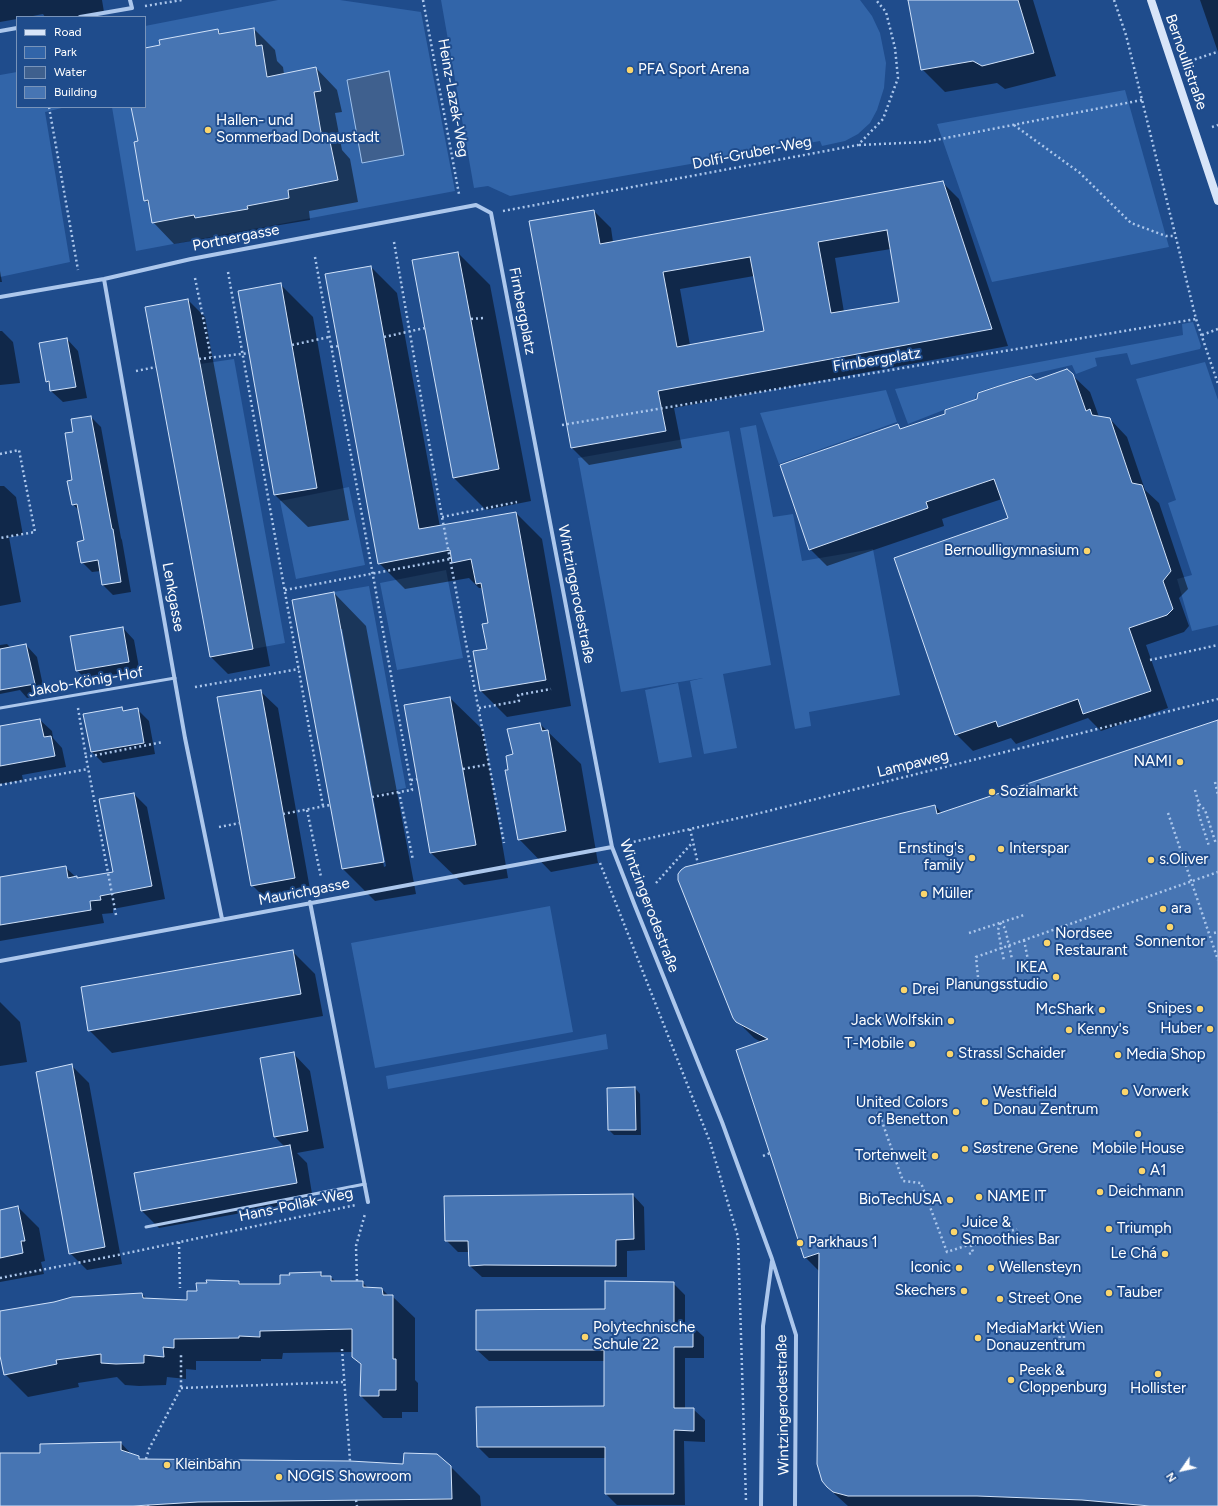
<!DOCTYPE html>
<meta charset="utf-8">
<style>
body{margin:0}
#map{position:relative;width:1218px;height:1506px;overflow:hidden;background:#1f4c8c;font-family:Figtree,sans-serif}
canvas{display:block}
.legend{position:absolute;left:16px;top:16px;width:130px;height:92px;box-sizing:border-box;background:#1f4c8c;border:1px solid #7994ba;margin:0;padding:5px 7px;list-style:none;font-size:12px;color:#fff}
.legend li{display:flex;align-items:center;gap:8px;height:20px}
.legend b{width:20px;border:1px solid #7994ba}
.north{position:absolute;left:1162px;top:1450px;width:40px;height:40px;-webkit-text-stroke:3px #1f4c8c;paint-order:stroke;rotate:236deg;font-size:11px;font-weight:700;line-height:16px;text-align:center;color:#fff}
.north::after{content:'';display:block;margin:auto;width:14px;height:18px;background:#fff;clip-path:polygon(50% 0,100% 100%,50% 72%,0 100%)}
</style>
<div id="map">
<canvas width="1218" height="1506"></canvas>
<ul class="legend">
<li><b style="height:5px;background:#d8e5f9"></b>Road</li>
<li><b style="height:11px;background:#3265a9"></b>Park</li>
<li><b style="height:11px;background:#3f608e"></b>Water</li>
<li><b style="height:11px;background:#4775b3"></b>Building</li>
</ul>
<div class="north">N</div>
</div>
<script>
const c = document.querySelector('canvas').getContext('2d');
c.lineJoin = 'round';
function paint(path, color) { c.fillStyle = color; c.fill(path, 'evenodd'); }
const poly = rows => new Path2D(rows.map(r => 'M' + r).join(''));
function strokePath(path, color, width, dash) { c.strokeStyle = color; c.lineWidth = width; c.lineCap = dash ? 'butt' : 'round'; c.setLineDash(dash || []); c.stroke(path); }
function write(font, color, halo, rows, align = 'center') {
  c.font = font + ' Figtree,sans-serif'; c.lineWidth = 4; c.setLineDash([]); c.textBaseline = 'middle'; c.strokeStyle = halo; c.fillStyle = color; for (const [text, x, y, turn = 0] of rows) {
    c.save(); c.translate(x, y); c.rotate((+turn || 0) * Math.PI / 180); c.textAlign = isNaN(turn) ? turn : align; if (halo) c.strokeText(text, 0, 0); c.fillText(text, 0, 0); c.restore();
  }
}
paint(poly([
 [278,0,340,0,421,12,455,191,136,251,112,107,145,107,145,26],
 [441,0,860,0,872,16,880,33,886,63,884,88,877,110,870,123,858,134,845,141,822,146,820,141,510,196,488,186,474,188],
 [17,72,17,107,66,107,45,112,70,262,0,277,0,75],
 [1125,90,1169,247,992,282,937,124],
 [1193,322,1201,346,1200,349,1131,365,1127,353,1095,358,1097,366,1076,374,1072,365,1033,374,1012,381,1010,389,1003,391,997,386,978,392,975,398,977,406,971,408,964,402,908,424,895,389,1183,335,1182,324],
 [234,359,285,643,253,649,200,364],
 [1205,362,1218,400,1218,625,1192,631,1177,579,1192,575,1168,503,1176,500,1136,379],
 [886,390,897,422,779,464,760,413],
 [756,425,773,517,793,514,802,561,873,549,900,695,809,712,811,726,795,729,740,428],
 [729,431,771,665,723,674,737,748,704,754,690,681,703,678,621,692,578,458],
 [349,487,365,565,296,579,280,501],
 [446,570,463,658,397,670,380,583],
 [369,586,406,788,372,795,334,592],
 [678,683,692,757,659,763,645,690],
 [550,906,573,1032,375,1068,351,943],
 [606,1034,608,1049,388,1089,386,1076]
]), '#3265a9');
const water = poly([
 [389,71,404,155,362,163,347,80,389,71]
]);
paint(water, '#3f608e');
strokePath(water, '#9fc2ed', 1);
paint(poly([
 [0,0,102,0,104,12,74,17,45,17,43,14,28,17,17,17,17,19,0,22],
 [909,0,1033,0,1056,76,1005,89,997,83,945,92,922,69],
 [1200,0,1218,0,1218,52],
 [254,29,275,50,277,61,283,67,284,74,316,68,337,90,342,112,335,113,342,150,350,159,358,202,309,211,310,220,268,227,269,230,218,239,215,237,174,244,153,222,150,205,145,200,139,142,133,107,145,107,145,49,161,46,218,30,222,35],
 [942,182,959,199,1008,346,674,408,682,448,589,465,572,448,594,211,611,228,613,242],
 [891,249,900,302,844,312,835,258],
 [754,276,765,332,690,345,680,289],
 [458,253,490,285,531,501,486,510,453,477],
 [371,267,397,293,440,527,516,513,542,539,571,706,507,717,481,691,474,652,488,649,490,624,483,590,481,588,479,588,469,578,405,589,379,563],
 [0,271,2,282,0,282],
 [280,284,313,317,349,520,308,527,275,495],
 [188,300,205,317,270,666,228,674,211,657],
 [0,331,2,331,13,342,20,383,0,385],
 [67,339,78,351,87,398,63,402,51,391,50,385,47,381],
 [1072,375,1090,392,1099,417,1110,419,1127,437,1145,490,1159,503,1188,589,1179,598,1189,626,1184,632,1146,645,1168,708,1101,731,1088,718,1016,744,1011,738,973,751,956,734,1009,519,1002,499,942,519,944,526,827,566,810,549,898,426,902,430,1035,381],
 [91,417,101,427,121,538,122,540,131,592,113,595,103,585,101,571,92,572,82,562,86,541,79,511,73,504,74,433],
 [0,486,4,486,16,497,23,535,9,537,21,602,0,606],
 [334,593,366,626,416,894,375,901,343,869],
 [340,629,342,629,386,866,384,867],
 [123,628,134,640,140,673,88,682,77,670],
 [7,644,11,648,26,645,37,657,45,695,27,698,20,690,0,694,0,645],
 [260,691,278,708,311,895,269,902,252,885],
 [450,698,483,730,508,878,464,885,431,853],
 [122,708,125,711,137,709,149,721,155,754,103,763,92,752],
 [40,720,52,731,53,738,62,748,66,767,22,775,23,780,0,784,0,736],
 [1218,721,1218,1506,848,1506,827,1487,820,1272,805,1257,761,1042,754,1038,737,1021,935,806,942,813],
 [540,724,581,764,598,863,551,872,519,839,509,771,514,755],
 [134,794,147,807,165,899,113,909,113,913,102,914,104,923,0,941,0,879,65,867,78,879,114,873],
 [292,951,315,974,323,1016,112,1053,89,1030],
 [0,1002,20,1022,27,1062,0,1066],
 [293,1053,310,1071,324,1148,297,1153,307,1163,313,1200,159,1228,142,1211,135,1174,285,1147,275,1137],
 [72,1066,89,1083,122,1264,87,1270,70,1253],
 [635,1088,640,1094,641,1135,614,1135,609,1130],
 [633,1195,644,1207,645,1250,627,1251,627,1277,482,1277,470,1266,470,1252,458,1252,446,1240],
 [18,1207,39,1228,45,1261,41,1262,44,1274,0,1282,0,1211],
 [320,1273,325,1277,331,1277,336,1282,362,1282,369,1289,382,1289,389,1296,392,1296,415,1318,415,1380,418,1383,418,1412,402,1412,402,1418,383,1418,361,1396,362,1365,353,1356,353,1352,283,1353,282,1359,261,1359,261,1361,196,1361,196,1370,186,1369,186,1379,167,1377,166,1385,139,1386,125,1385,117,1377,78,1383,79,1387,28,1397,5,1374,0,1351,0,1312,142,1294,147,1299,188,1301,198,1292,239,1282,242,1285,281,1285],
 [673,1283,685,1295,685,1326,692,1326,704,1337,704,1358,685,1358,685,1409,693,1409,705,1420,705,1442,684,1441,685,1505,617,1505,606,1494,606,1458,489,1458,478,1447,606,1407,605,1361,489,1361,477,1350,606,1310],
 [121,1443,132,1455,141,1460,450,1466,480,1496,481,1506,0,1506,0,1454,41,1454]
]), '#0007');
const building = poly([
 [908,0,1018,0,1034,53,982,66,973,61,921,70,908,0],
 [254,28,256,46,262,45,267,77,316,67,321,91,314,92,322,138,329,137,338,180,288,190,289,198,247,206,248,209,195,218,194,215,152,223,148,200,144,201,134,142,138,141,131,107,145,107,145,48,160,45,159,40,218,29,219,34,254,28],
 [943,181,992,329,658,391,666,431,571,448,529,221,594,210,600,244,943,181],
 [887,230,899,302,831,313,818,242,887,230],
 [750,257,764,331,677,347,663,272,750,257],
 [458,252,499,469,453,478,412,260,458,252],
 [371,266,419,529,516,512,546,680,480,691,473,651,487,649,482,624,488,623,481,583,476,584,471,559,452,563,450,550,378,564,325,274,371,266],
 [281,283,317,488,274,495,238,291,281,283],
 [188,299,253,649,210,657,145,307,188,299],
 [67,338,76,387,50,391,49,381,46,382,39,343,67,338],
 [1067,369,1073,374,1086,411,1090,409,1092,415,1110,418,1132,483,1142,485,1171,571,1163,581,1173,609,1167,615,1129,628,1151,691,1083,714,1078,699,998,727,996,721,955,735,894,558,1008,518,994,479,926,502,928,508,809,550,780,465,898,424,900,429,945,414,945,410,977,399,978,393,996,387,1031,376,1036,380,1067,369],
 [91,416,112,529,113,529,121,582,102,585,98,560,81,563,77,542,84,540,77,504,72,505,67,481,72,480,65,433,73,432,71,419,91,416],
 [334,592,384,862,342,869,292,600,334,592],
 [123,627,129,662,76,671,70,636,123,627],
 [26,644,35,684,0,690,0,649,26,644],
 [261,690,295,878,251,886,217,697,261,690],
 [450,697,476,845,430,853,404,705,450,697],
 [122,707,123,711,138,708,144,743,91,752,83,714,122,707],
 [40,719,44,737,51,736,55,756,0,766,0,726,40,719],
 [1218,720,1218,1506,1150,1506,1082,1500,977,1496,848,1496,833,1492,827,1487,822,1481,817,1464,819,1253,804,1258,736,1050,768,1039,736,1022,733,1018,678,880,678,874,681,870,685,867,935,805,937,814,1218,720],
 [540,723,542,731,548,730,566,831,518,840,505,770,508,770,506,756,513,754,507,729,540,723],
 [134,793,152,886,100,896,101,900,90,901,91,910,0,925,0,877,66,866,68,878,77,876,77,878,113,872,99,799,134,793],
 [293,950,301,994,88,1031,81,987,293,950],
 [294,1052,308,1131,274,1137,260,1058,294,1052],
 [72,1064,105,1247,69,1254,36,1072,72,1064],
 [635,1087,636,1130,608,1130,607,1088,635,1087],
 [290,1145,297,1183,141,1211,134,1173,290,1145],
 [633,1194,634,1239,616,1240,616,1266,484,1265,469,1266,468,1241,445,1241,444,1196,633,1194],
 [18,1206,25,1241,21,1241,23,1253,0,1258,0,1210,18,1206],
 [321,1272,321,1276,331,1276,331,1281,363,1281,363,1287,382,1288,383,1295,393,1295,393,1359,396,1359,396,1390,379,1390,379,1396,360,1396,361,1364,352,1357,352,1329,260,1331,260,1337,239,1336,239,1338,174,1339,174,1348,163,1347,164,1357,144,1355,144,1363,116,1364,101,1363,101,1354,56,1360,57,1364,4,1375,0,1356,0,1311,54,1302,72,1297,142,1293,143,1298,187,1300,187,1291,197,1291,196,1283,207,1283,206,1280,239,1281,239,1284,280,1284,280,1275,290,1275,289,1273,321,1272],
 [605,1281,674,1282,674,1326,693,1325,693,1347,674,1347,674,1408,694,1408,694,1431,674,1430,674,1494,605,1494,605,1447,477,1447,476,1407,604,1406,604,1350,476,1350,476,1310,605,1309,605,1281],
 [121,1442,121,1450,139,1456,139,1459,350,1461,403,1464,404,1453,437,1454,451,1466,452,1499,198,1502,133,1506,0,1506,0,1453,40,1453,40,1444,121,1442]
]);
paint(building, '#4775b3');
strokePath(building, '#d1e2f9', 1);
strokePath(poly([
 [423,0,459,194],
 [1114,0,1126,35,1196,319,1218,384],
 [145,6,182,0],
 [1190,61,1217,52],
 [49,107,78,270],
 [1014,125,1080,173,1131,223,1166,236,1175,236],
 [1212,127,1218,125],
 [859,145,925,142,1142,100],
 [503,211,858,145,883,119,898,78,895,48,886,12,876,0],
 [394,242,442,517,504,843],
 [315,257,412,790,399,792,413,860],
 [228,272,323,806],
 [195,278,211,357],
 [471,319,483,318],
 [1202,335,1218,329],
 [384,337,425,328],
 [292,345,329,337],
 [331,347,339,346],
 [199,359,249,353],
 [136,371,156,367],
 [562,425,1196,319],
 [0,454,19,450,35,532,0,538],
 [442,517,517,502],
 [285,590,450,559],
 [1150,660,1218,645],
 [195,687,299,669],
 [78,708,86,757],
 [479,708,519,701,518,695,551,689],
 [463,769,490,764],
 [411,780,417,779],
 [1215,782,1218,795],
 [0,785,88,769],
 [1195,790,1199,804,1198,812,1209,846],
 [372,797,399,792],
 [1199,804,1205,810,1216,844],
 [307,810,321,877],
 [1168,813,1218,960],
 [283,814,330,805],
 [219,827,240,823],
 [690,829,698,864],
 [624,844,752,815,1218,699],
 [600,863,710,1142,738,1237,746,1501],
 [656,883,692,843],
 [116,915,86,757,163,742],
 [1000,923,998,930,1004,961],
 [1000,923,1005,928,1012,959],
 [969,933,1024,915],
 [1214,933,1218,932],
 [1024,940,1029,965],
 [978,977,976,957,1218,872],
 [872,1116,879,1113,903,1181,921,1183,947,1252,1017,1229],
 [763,1156,770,1153],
 [179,1242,180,1288],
 [969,1254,973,1252,971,1246,1010,1233],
 [0,1278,118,1255,356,1205],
 [357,1281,356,1246,365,1214],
 [1059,1326,1060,1343],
 [1064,1326,1064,1343],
 [342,1349,350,1461],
 [181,1388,344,1382],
 [146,1459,149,1449,181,1388,181,1353],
 [356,1500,357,1506],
 [148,1505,148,1506]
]), '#acc7ec', 2.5, [2, 3]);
strokePath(poly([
 [0,708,175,678],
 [146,1227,365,1184]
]), '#acc7ec', 3);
strokePath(poly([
 [80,17,132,8,130,0],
 [0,31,17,28],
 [104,279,185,738,222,919],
 [0,297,104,279,191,259,476,205,491,213,612,847,635,906,722,1122,772,1259,796,1335,795,1506],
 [310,902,368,1202],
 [0,961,612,847],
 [761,1506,763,1326,772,1261]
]), '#acc7ec', 4);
strokePath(poly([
 [1151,0,1218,201]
]), '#d8e5f9', 8);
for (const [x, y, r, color] of [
 [630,70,4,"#fad56c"],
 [208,130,4,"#fad56c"],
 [1087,551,4,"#fad56c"],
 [1180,762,4,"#fad56c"],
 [992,792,4,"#fad56c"],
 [1001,849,4,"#fad56c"],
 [972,858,4,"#fad56c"],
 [1151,860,4,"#fad56c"],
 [924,894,4,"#fad56c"],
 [1163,909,4,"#fad56c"],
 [1170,927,4,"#fad56c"],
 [1047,943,4,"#fad56c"],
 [1056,977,4,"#fad56c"],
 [904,990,4,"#fad56c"],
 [1200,1009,4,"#fad56c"],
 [1102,1010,4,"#fad56c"],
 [951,1021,4,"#fad56c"],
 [1210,1029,4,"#fad56c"],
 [1069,1030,4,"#fad56c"],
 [912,1044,4,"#fad56c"],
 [950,1054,4,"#fad56c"],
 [1118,1055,4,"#fad56c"],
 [1125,1092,4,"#fad56c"],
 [985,1102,4,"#fad56c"],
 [956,1112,4,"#fad56c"],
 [1138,1134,4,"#fad56c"],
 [965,1149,4,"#fad56c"],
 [935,1156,4,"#fad56c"],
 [1142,1171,4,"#fad56c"],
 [1100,1192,4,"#fad56c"],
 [979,1197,4,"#fad56c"],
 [950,1200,4,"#fad56c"],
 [1109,1229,4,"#fad56c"],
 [954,1232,4,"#fad56c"],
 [800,1243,4,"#fad56c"],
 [1165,1254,4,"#fad56c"],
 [959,1268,4,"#fad56c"],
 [991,1268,4,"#fad56c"],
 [964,1291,4,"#fad56c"],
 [1109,1293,4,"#fad56c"],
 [1000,1299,4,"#fad56c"],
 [585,1337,4,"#fad56c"],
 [978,1338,4,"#fad56c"],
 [1158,1374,4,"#fad56c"],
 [1011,1380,4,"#fad56c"],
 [167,1465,4,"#fad56c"],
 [279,1477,4,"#fad56c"]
]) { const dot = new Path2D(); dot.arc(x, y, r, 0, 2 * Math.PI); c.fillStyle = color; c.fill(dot); strokePath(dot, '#1f4c8c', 1.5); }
write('15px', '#fff', '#1f4c8c', [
 ["Bernoullistraße",1186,62,71],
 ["Heinz-Lazek-Weg",453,98,80],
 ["Dolfi-Gruber-Weg",752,153,-11],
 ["Portnergasse",236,238,-11],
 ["Firnbergplatz",522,311,79],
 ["Firnbergplatz",877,360,-9],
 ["Wintzingerodestraße",576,594,79],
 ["Lenkgasse",173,597,80],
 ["Jakob-König-Hof",86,682,-10],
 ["Lampaweg",913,764,-14],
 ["Maurichgasse",304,892,-11],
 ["Wintzingerodestraße",649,906,69],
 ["Hans-Pollak-Weg",296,1205,-12],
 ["Wintzingerodestraße",783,1405,-91]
]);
write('15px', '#fff', '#1f4c8c', [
 ["PFA Sport Arena",638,70],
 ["Hallen- und",216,121],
 ["Sommerbad Donaustadt",216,138],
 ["Bernoulligymnasium",1079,551,"right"],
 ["NAMI",1172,762,"right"],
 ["Sozialmarkt",1000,792],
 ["Ernsting's",964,849,"right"],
 ["family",964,866,"right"],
 ["Interspar",1009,849],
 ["s.Oliver",1159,860],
 ["Müller",932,894],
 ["ara",1171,909],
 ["Nordsee",1055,934],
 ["Restaurant",1055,951],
 ["Sonnentor",1170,942,"center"],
 ["IKEA",1048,968,"right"],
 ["Planungsstudio",1048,985,"right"],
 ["Drei",912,990],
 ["Snipes",1192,1009,"right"],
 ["McShark",1094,1010,"right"],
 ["Jack Wolfskin",943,1021,"right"],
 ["Huber",1202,1029,"right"],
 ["Kenny's",1077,1030],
 ["T-Mobile",904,1044,"right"],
 ["Strassl Schaider",958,1054],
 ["Media Shop",1126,1055],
 ["Vorwerk",1133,1092],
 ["Westfield",993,1093],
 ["Donau Zentrum",993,1110],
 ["United Colors",948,1103,"right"],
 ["of Benetton",948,1120,"right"],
 ["Søstrene Grene",973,1149],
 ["Mobile House",1138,1149,"center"],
 ["Tortenwelt",927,1156,"right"],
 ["A1",1150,1171],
 ["Deichmann",1108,1192],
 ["NAME IT",987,1197],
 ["BioTechUSA",942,1200,"right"],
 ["Juice &",962,1223],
 ["Smoothies Bar",962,1240],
 ["Triumph",1117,1229],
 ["Parkhaus 1",808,1243],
 ["Le Chá",1157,1254,"right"],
 ["Iconic",951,1268,"right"],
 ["Wellensteyn",999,1268],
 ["Skechers",956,1291,"right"],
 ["Tauber",1117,1293],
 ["Street One",1008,1299],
 ["Polytechnische",593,1328],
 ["Schule 22",593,1345],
 ["MediaMarkt Wien",986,1329],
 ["Donauzentrum",986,1346],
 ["Peek &",1019,1371],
 ["Cloppenburg",1019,1388],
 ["Hollister",1158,1389,"center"],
 ["Kleinbahn",175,1465],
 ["NOGIS Showroom",287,1477]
], 'left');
</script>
